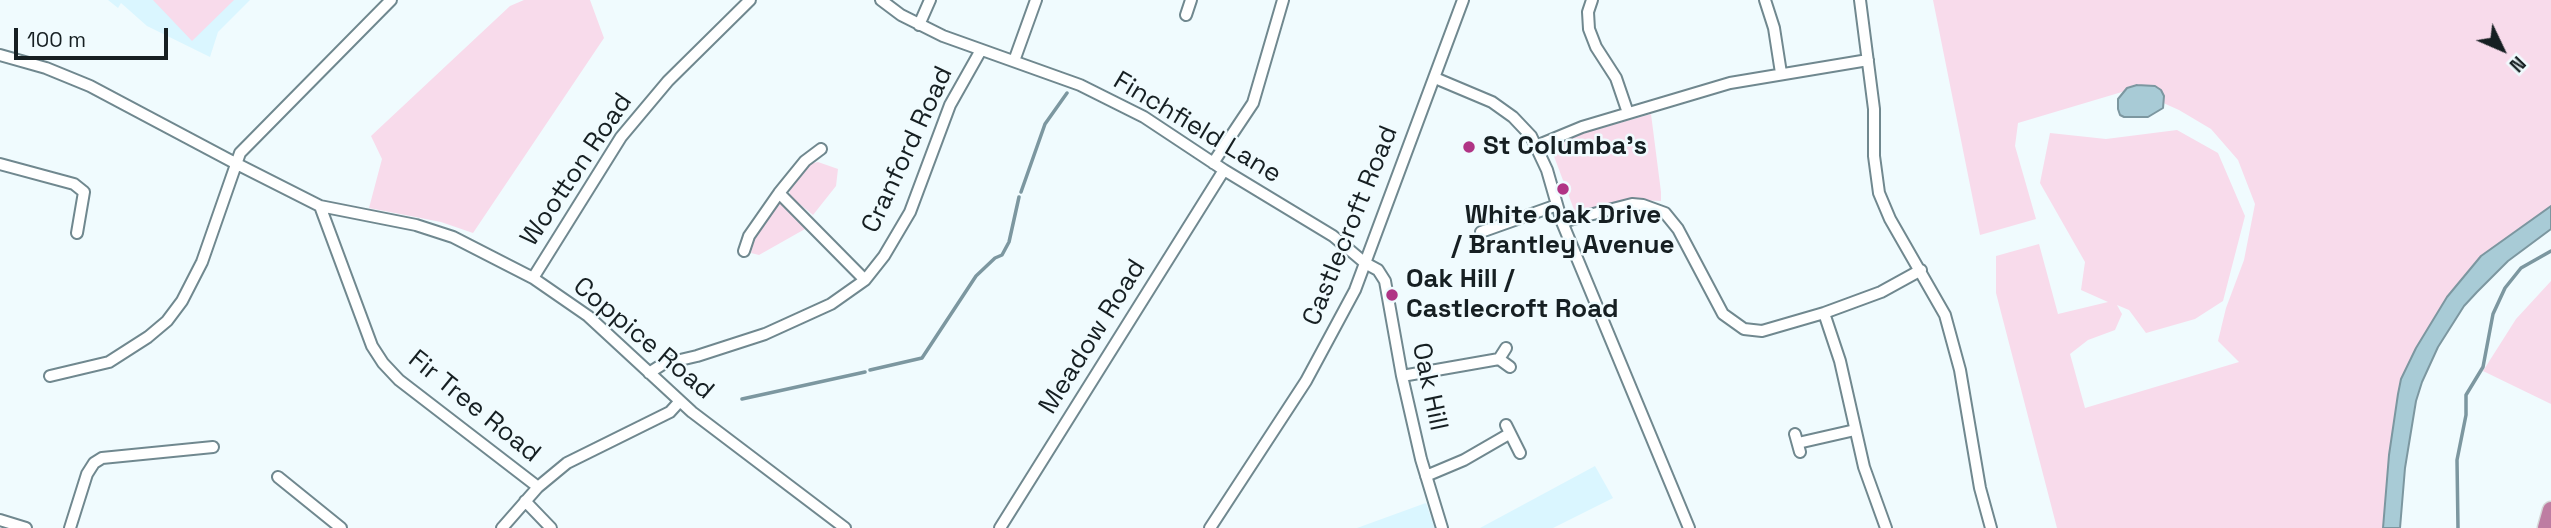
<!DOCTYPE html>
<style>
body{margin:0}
#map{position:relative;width:2551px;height:528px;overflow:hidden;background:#f0fbfe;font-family:"Space Grotesk",sans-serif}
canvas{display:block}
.north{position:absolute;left:2467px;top:14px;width:70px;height:70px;-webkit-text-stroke:5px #f0fbfe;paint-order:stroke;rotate:134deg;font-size:19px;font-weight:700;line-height:28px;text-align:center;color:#161f22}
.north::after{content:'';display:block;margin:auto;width:24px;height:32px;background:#161f22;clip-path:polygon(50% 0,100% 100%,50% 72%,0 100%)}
.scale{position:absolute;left:14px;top:28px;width:154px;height:32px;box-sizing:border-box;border:4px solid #161f22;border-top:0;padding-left:9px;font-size:21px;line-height:24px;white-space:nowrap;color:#161f22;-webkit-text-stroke:5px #f0fbfe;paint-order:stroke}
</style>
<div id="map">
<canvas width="2551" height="528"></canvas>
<div class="north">N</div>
<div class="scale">100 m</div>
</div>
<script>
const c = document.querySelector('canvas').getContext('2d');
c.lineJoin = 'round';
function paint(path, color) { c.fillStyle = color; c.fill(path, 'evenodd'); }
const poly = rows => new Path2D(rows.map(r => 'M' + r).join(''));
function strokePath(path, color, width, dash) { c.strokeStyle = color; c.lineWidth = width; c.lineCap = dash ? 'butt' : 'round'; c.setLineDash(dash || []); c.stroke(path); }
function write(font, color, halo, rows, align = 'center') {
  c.font = font + ' "Space Grotesk",sans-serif'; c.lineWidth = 5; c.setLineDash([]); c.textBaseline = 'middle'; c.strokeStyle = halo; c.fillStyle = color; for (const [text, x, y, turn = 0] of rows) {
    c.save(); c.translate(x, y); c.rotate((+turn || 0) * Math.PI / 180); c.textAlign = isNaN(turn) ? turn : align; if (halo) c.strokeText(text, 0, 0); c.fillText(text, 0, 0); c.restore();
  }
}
paint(poly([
 [108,0,250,0,218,32,210,57,147,26,121,3,118,8],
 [1595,466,1613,498,1553,528,1480,528],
 [1426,503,1435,528,1357,528,1423,504]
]), '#daf6ff');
paint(poly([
 [153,0,234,0,192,41],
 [524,0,590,0,604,38,473,233,441,222,369,208,382,159,371,136,510,6],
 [1933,0,2551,0,2551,206,2481,256,2416,348,2401,379,2398,394,2389,455,2383,528,2057,528,1996,293,1996,256,2039,244,2058,314,2108,302,2081,290,2085,262,2040,183,2050,133,2106,139,2177,130,2218,153,2245,216,2223,301,2195,319,2146,333,2129,310,2117,305,2122,314,2115,330,2088,340,2070,354,2085,408,2239,362,2218,341,2226,308,2244,260,2255,204,2238,160,2211,129,2179,110,2132,89,2018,123,2015,146,2036,219,1980,235],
 [1651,114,1661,192,1661,201,1637,200,1605,206,1576,215,1549,143],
 [818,162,838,169,836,186,813,215,790,196,790,189,809,164],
 [777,203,784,203,805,229,759,255,751,253,755,237],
 [2551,281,2551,404,2483,371,2516,319]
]), '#f8dbeb');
const water = poly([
 [2137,85,2155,86,2161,90,2164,96,2163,108,2148,117,2124,117,2120,115,2118,109,2118,99,2127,88,2137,85],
 [2551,206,2551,229,2508,261,2477,292,2464,306,2438,347,2422,382,2416,401,2405,468,2400,528,2383,528,2389,455,2398,394,2401,379,2416,348,2447,297,2481,256,2551,206]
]);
paint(water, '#a8cbd6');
strokePath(water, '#7c97a0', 2);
strokePath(poly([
 [1021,192,1045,124,1067,93],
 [870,370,922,358,976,276,995,258,1002,255,1009,242,1019,197],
 [742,399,865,372],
 [2458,528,2457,460,2466,415,2466,395,2483,367,2493,314,2505,288,2521,268,2551,251]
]), '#7c97a0', 3.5);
const minor = poly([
 [881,0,901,15,943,36,1080,85,1144,117,1224,170,1333,236,1365,263,1378,270,1385,281,1402,376,1421,459,1442,528],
 [1592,0,1588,12,1589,29,1596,47,1616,78,1628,113],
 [1765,0,1774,28,1781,73],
 [1860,0,1874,109,1874,156,1879,193,1890,219,1945,315,1960,370,1980,488,1991,528],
 [1186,15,1191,0],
 [919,25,930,0],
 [0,55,46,68,90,86,235,163,320,206,416,225,453,237,533,278,588,316,692,412,845,528],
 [1014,61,1036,0],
 [1435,78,1492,102,1513,117,1531,136,1547,170,1562,222,1689,528],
 [1536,146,1582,127,1730,83,1868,60],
 [1213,163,1253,103,1283,0],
 [0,164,74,184,84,192,77,233],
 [779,193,865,280],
 [320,206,372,346,383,363,399,380,538,487],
 [1562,222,1632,204,1643,205,1665,213,1678,229,1723,314,1744,329,1762,331,1824,313,1881,292,1921,270],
 [1481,232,1557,205],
 [744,251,749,236,779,193,805,161,821,149],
 [533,278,621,137,668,81,750,0],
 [1824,313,1840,361,1864,467,1886,528],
 [1506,348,1499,359,1510,367],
 [649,373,663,364,697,356,765,334,831,304,865,280,884,256,910,212,950,105,981,50],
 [50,376,109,362,148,337,167,321,182,301,202,262,240,153,391,0],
 [1402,376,1499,359],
 [1506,425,1520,453],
 [1795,434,1800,452],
 [1798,443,1855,430],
 [1426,476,1464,460,1509,434],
 [278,477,341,528],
 [525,501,551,528],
 [0,520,26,528],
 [70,528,87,474,94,463,102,458,213,447],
 [502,528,538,487,567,463,670,412,680,401],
 [1000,528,1224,170],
 [1210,528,1306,381,1355,290,1463,0]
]);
const highway = poly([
 [2546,528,2551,510]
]);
strokePath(minor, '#70888f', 14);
strokePath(highway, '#d5d7d7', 19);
strokePath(minor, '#fff', 10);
strokePath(highway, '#be7da2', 16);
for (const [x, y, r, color] of [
 [1469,147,7,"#b03485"],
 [1563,189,7,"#b03485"],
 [1392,295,7,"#b03485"]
]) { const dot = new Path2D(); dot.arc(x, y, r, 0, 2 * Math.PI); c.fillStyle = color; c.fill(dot); strokePath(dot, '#f0fbfe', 2.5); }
write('26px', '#161f22', '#f0fbfe', [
 ["Finchfield Lane",1197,128,31],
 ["Cranford Road",908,150,-65],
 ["Wootton Road",577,170,-56],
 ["Castlecroft Road",1351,226,-68],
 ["Meadow Road",1093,337,-58],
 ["Coppice Road",643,339,40],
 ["Oak Hill",1429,387,78],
 ["Fir Tree Road",474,407,39]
]);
write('bold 26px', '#161f22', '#f0fbfe', [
 ["St Columba's",1483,147],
 ["White Oak Drive",1563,216,"center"],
 ["/ Brantley Avenue",1563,246,"center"],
 ["Oak Hill /",1406,280],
 ["Castlecroft Road",1406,310]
], 'left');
</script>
